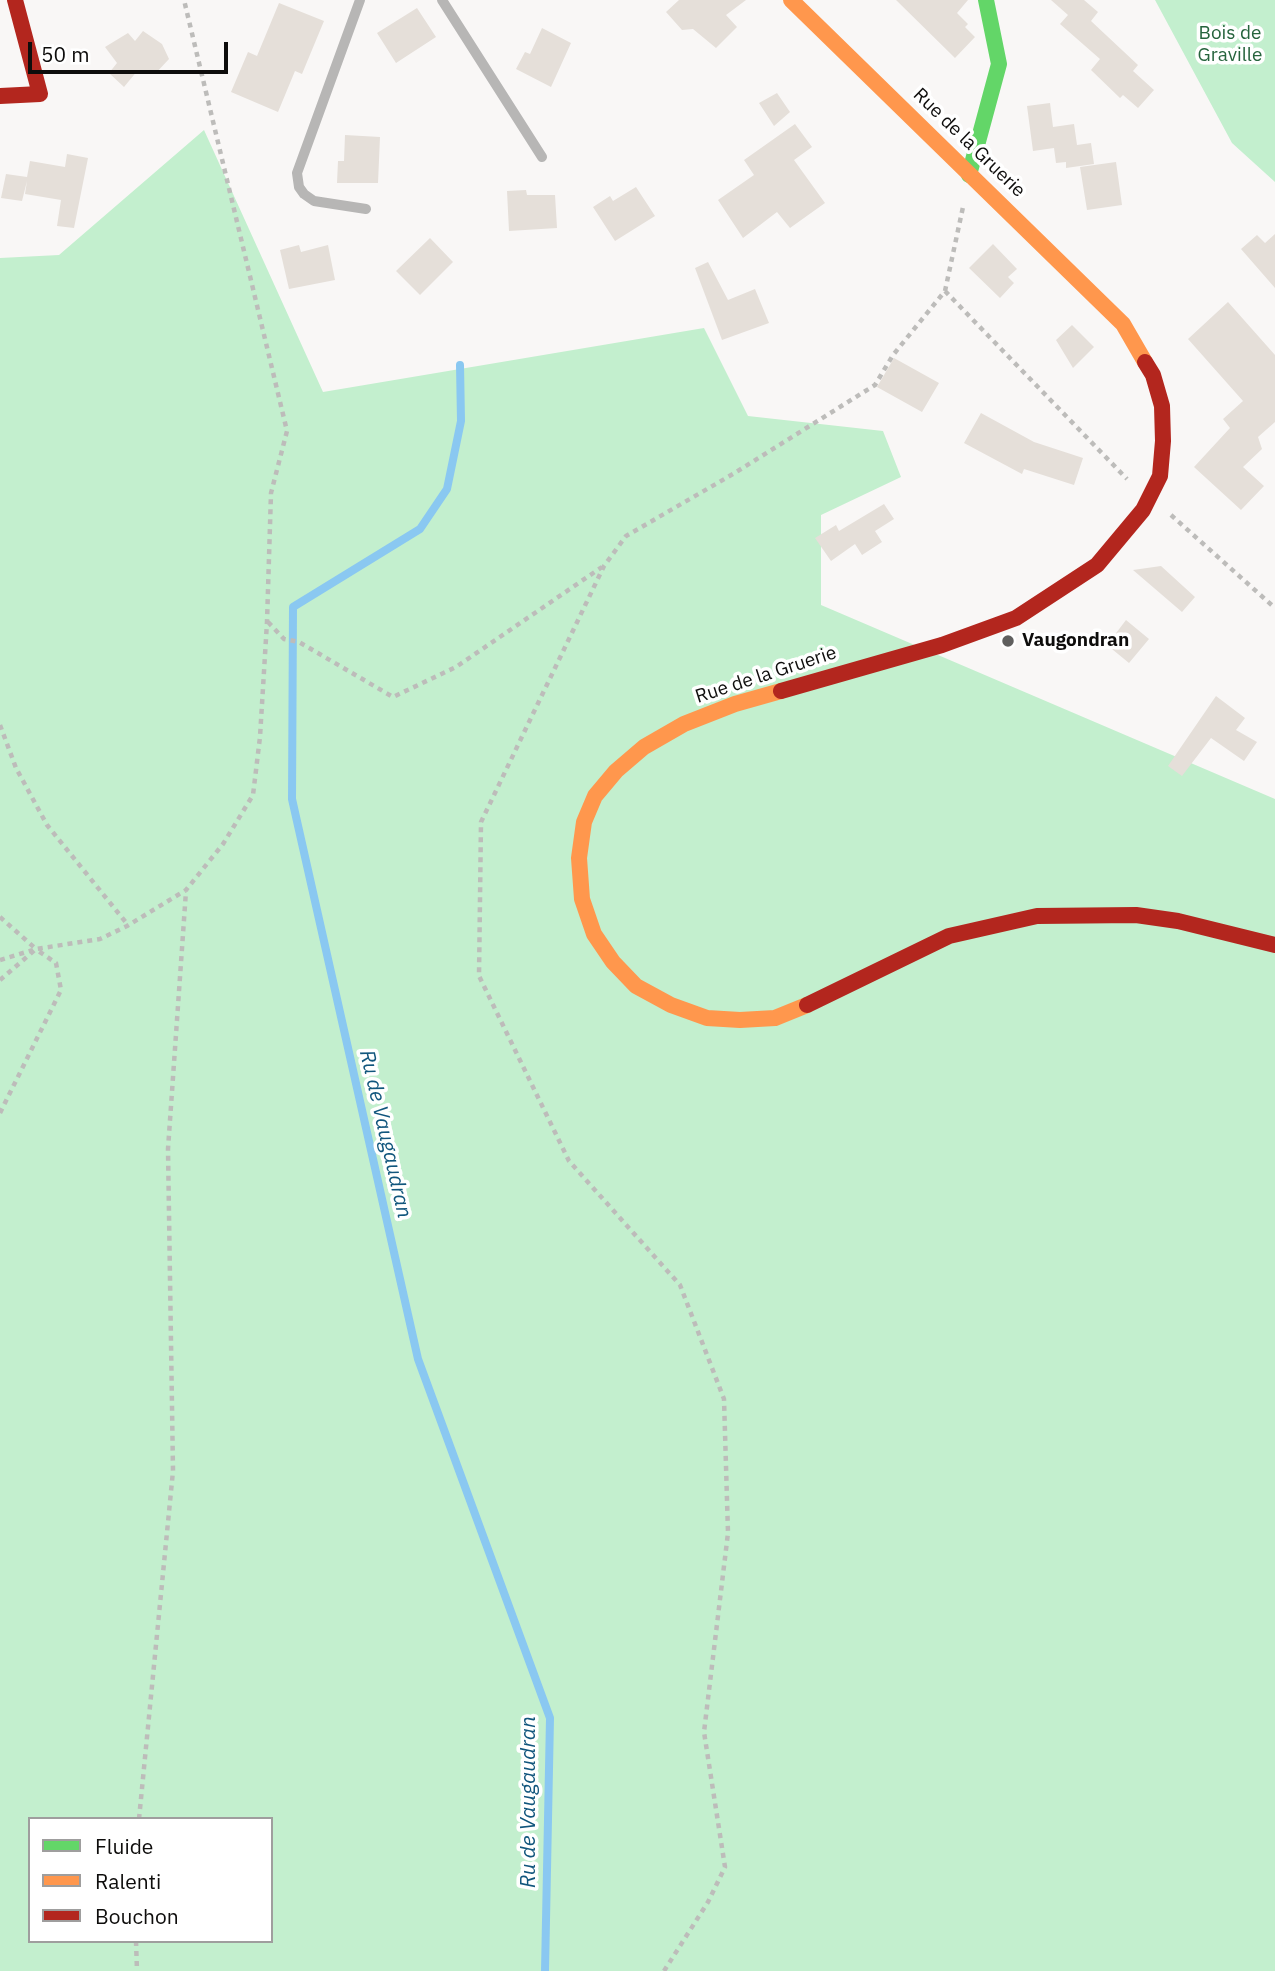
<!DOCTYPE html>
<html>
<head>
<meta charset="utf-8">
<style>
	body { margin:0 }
	#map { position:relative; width:1275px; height:1971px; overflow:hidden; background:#f9f7f6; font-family:"IBM Plex Sans",sans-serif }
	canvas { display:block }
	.legend { position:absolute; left:28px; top:1817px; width:245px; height:126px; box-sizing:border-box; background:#fff; border:2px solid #9f9e9e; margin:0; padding:9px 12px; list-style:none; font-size:21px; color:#0e0d0c }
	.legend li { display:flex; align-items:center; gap:14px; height:35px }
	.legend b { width:35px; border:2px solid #9f9e9e }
	.scale { position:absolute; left:28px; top:42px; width:200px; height:32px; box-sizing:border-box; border:4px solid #0e0d0c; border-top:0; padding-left:9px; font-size:21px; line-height:24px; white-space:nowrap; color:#0e0d0c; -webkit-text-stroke:5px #fff; paint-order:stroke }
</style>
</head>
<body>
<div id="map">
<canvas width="1275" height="1971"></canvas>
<ul class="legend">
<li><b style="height:9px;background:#63d668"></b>Fluide</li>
<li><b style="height:9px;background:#ff974d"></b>Ralenti</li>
<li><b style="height:9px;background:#b3261e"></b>Bouchon</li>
</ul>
<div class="scale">50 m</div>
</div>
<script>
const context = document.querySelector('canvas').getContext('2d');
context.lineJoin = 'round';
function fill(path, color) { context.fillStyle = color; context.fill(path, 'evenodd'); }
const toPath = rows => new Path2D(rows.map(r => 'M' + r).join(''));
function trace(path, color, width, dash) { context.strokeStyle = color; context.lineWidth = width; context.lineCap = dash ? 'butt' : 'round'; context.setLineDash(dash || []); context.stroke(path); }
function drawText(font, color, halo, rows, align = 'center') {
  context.font = font + ' "IBM Plex Sans",sans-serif'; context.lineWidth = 7; context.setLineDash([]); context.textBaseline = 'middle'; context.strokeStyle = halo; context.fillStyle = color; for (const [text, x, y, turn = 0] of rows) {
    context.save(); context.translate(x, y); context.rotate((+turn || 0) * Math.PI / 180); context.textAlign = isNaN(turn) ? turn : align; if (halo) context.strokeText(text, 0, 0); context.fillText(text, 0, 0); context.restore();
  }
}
fill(toPath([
	[1155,0,1275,0,1275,182,1232,143],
	[204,130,323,392,704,328,748,416,883,431,901,477,821,515,821,605,1275,799,1275,1971,0,1971,0,258,59,255],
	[30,1819,271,1819,271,1941,30,1941]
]), '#c3efce');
trace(toPath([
	[460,365,461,421,447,489,420,529,293,607,292,799,418,1359,550,1718,545,1971]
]), '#8ac8f1', 8);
fill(toPath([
	[679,0,746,0,726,15,737,27,716,48,693,29,682,30,666,12],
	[896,0,968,0,957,13,968,24,965,27,975,37,955,58],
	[1051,0,1084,0,1098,12,1091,21,1138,65,1133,71,1154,90,1138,108,1123,95,1120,98,1091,70,1100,59,1060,24,1068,15],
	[279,3,324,21,302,74,295,71,278,112,231,92,248,52,257,56],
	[417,8,436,37,396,63,377,33],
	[542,28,571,43,551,87,516,69,525,52,530,54],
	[143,31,162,44,169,59,155,74,138,70,124,87,109,73,117,63,105,47,128,33,135,41],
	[777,93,790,112,774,126,759,103],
	[1050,103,1053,127,1074,124,1077,145,1091,143,1094,164,1066,168,1066,162,1056,163,1054,148,1033,151,1027,106],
	[795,124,812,147,794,160,825,203,790,228,777,212,743,238,718,200,754,175,744,160],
	[345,135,380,137,378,183,337,183,338,161,344,161],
	[67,154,88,158,74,228,57,226,61,200,25,194,27,181,22,201,1,198,6,174,27,177,30,161,65,167],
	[1116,162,1122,205,1087,210,1080,167],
	[636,187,655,216,615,241,593,207,610,196,613,201],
	[526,190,527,195,555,195,557,228,509,231,507,191],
	[1275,234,1275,288,1241,249,1257,235,1265,243],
	[430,238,453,262,420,295,396,271],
	[993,244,1017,269,1008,277,1014,283,1000,298,969,268],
	[299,245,301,252,328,245,335,280,289,289,280,250],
	[708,262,728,300,755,289,769,323,722,340,695,268],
	[1228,302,1275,355,1275,422,1258,437,1262,449,1243,467,1264,486,1241,510,1194,467,1230,428,1223,419,1243,401,1188,339],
	[1072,325,1094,347,1073,368,1056,340],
	[894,358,939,383,922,412,877,387],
	[981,413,1034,442,1083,458,1074,485,1024,469,1022,474,964,443],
	[884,504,894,519,875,531,882,542,862,555,855,544,831,561,815,538,836,525,839,531],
	[1161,566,1195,597,1182,612,1133,570],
	[1126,620,1149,639,1129,663,1107,645],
	[1216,696,1245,718,1236,730,1257,742,1244,761,1211,738,1182,776,1168,766]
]), '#e5dfd9');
trace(toPath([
	[945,291,1127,479],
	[1171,515,1275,608],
	[268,622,284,639,299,642,393,697,456,667,602,567],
	[0,725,16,768,47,825,128,925],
	[0,917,36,949,100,939,127,926,186,890,223,844,253,795,260,737,267,622,271,493,287,431,184,0],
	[0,960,33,950],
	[0,980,36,949],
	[0,1113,61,990,56,963,37,950],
	[139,1819,173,1471,168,1149,186,891],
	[136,1941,137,1971],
	[664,1971,708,1902,725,1867,704,1732,728,1533,724,1399,680,1285,569,1161,479,976,481,822,604,566,626,536,733,474,875,385,893,355,945,291,963,207]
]), '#bdbcba', 4.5, [5, 5]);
trace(toPath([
	[360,0,297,173,299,187,304,194,314,201,366,209],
	[442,0,542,157]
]), '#b7b6b5', 10);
trace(toPath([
	[969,175,999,64,986,0]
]), '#63d668', 16);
trace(toPath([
	[791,0,1123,324,1145,362],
	[781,691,735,704,684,724,644,747,616,771,595,796,584,822,579,858,582,899,594,934,613,962,636,986,671,1005,707,1018,740,1020,775,1018,807,1005]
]), '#ff974d', 16);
trace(toPath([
	[0,96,40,94,15,0],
	[781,691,942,645,1016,618,1097,565,1143,510,1160,476,1163,441,1162,406,1153,375,1145,362],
	[807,1005,949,936,1037,916,1136,915,1178,921,1275,945]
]), '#b3261e', 16);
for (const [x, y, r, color] of [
	[1008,641,7,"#605f5e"]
]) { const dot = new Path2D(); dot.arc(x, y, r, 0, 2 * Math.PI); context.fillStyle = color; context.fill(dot); trace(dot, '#fff', 2.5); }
drawText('19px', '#26643d', '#fff', [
	["Bois de",1230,34],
	["Graville",1230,56]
]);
drawText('19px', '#0e0d0c', '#fff', [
	["Rue de la Gruerie",969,143,44],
	["Rue de la Gruerie",766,675,-18]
]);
drawText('bold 19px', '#0e0d0c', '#fff', [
	["Vaugondran",1022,641]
], 'left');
drawText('italic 21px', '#11567d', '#fff', [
	["Ru de Vaugaudran",385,1134,77],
	["Ru de Vaugaudran",529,1802,-90]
]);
</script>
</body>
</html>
